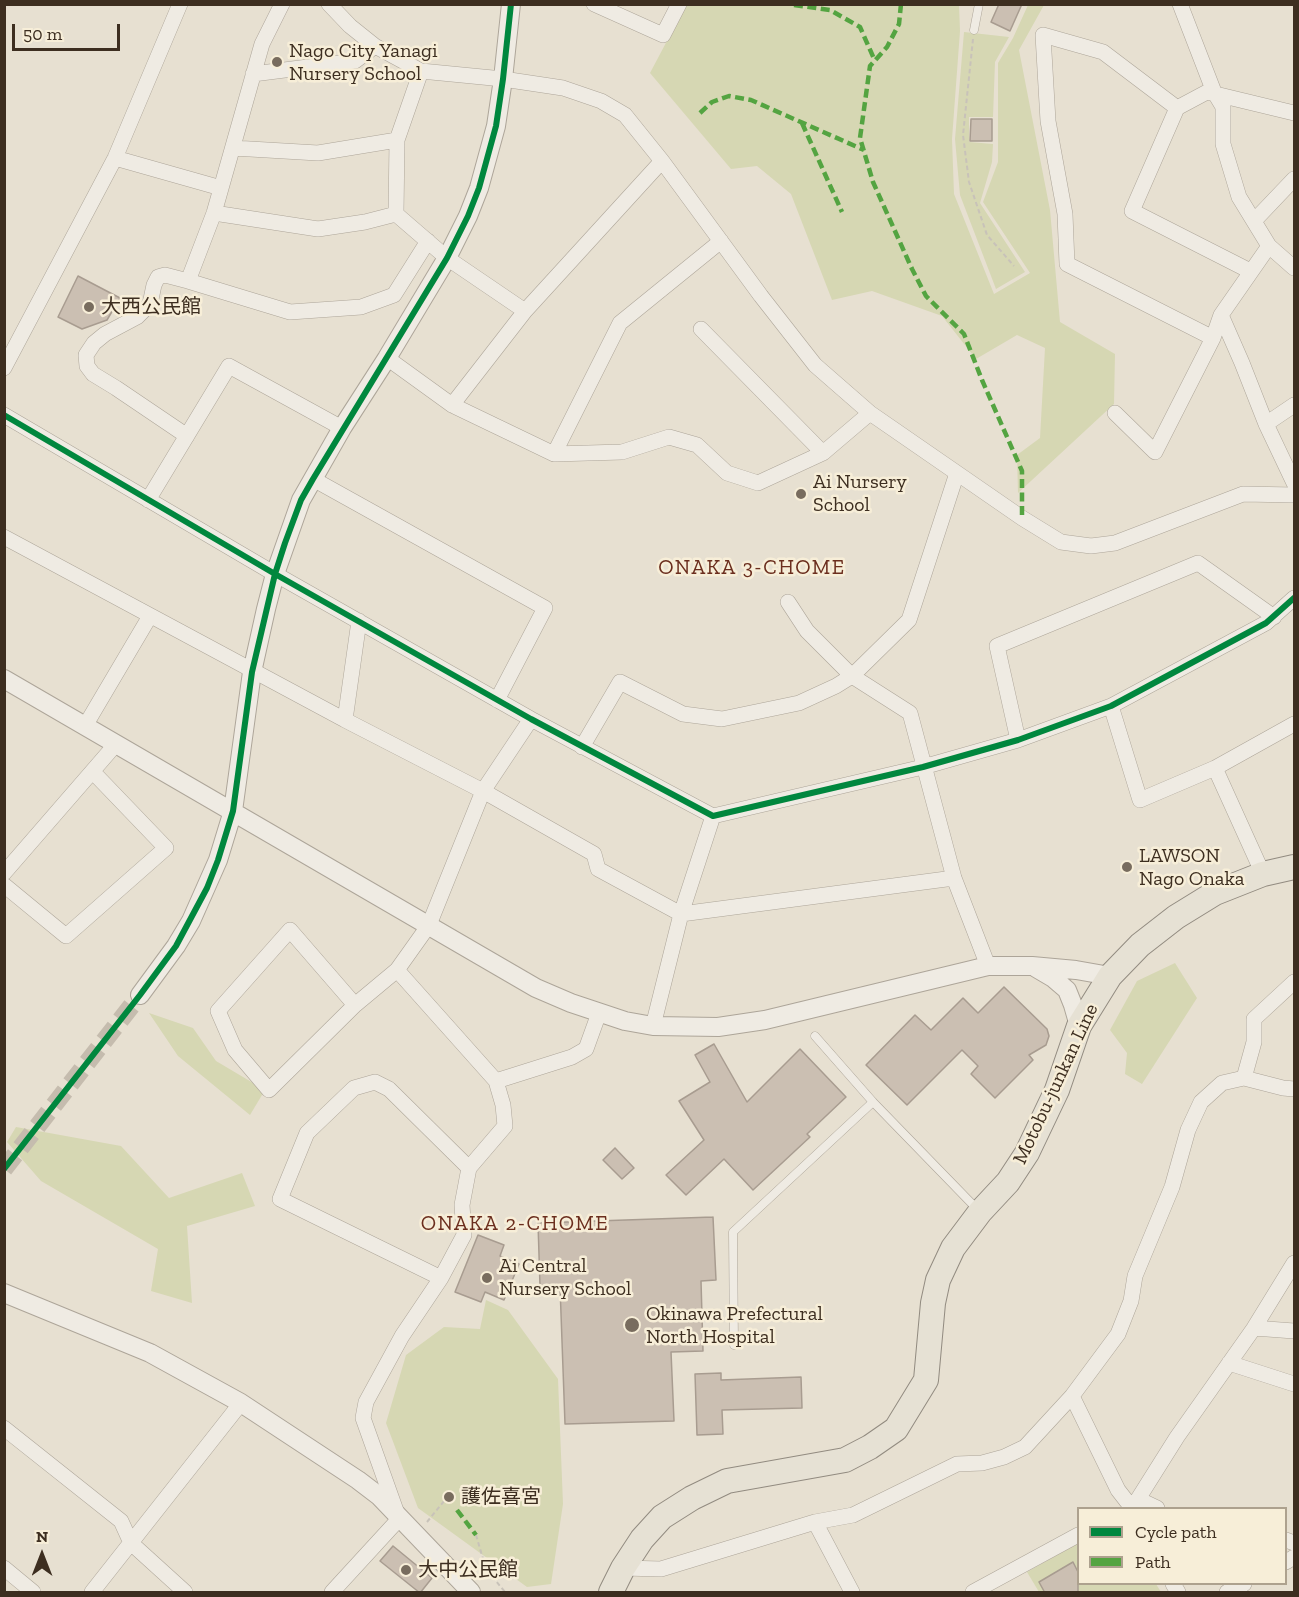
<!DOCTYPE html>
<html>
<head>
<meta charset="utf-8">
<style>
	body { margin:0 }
	#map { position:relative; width:1299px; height:1597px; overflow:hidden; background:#e7e0d1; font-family:"Zilla Slab",serif }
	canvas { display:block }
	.frame { position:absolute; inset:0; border:6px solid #3d2e20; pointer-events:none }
	.legend { position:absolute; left:1077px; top:1507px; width:210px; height:78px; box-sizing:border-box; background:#f7eed8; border:2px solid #ada18e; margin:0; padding:8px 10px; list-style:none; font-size:18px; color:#3d2e20 }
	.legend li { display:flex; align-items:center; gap:12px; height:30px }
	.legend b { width:30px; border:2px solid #ada18e }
	.north { position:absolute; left:12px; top:1525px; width:60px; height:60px; -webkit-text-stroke:4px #f7eed8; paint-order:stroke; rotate:0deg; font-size:16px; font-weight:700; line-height:24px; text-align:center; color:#3d2e20 }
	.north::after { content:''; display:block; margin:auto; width:21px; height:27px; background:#3d2e20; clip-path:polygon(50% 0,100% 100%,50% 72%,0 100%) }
	.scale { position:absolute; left:12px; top:24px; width:108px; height:27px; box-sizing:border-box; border:3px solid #3d2e20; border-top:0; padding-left:8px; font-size:18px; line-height:21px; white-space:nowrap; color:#3d2e20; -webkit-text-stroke:4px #f7eed8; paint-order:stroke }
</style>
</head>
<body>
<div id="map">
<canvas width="1299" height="1597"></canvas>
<div class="frame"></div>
<ul class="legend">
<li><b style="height:8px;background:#00873e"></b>Cycle path</li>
<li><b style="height:8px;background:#54a441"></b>Path</li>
</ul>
<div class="north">N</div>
<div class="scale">50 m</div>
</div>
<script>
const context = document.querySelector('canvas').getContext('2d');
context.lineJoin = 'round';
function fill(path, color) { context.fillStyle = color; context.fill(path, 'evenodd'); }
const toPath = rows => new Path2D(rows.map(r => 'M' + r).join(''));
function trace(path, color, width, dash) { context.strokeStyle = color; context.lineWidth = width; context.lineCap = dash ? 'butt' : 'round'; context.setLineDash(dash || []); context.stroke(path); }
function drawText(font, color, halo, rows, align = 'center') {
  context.font = font + ' "Zilla Slab","Noto Sans JP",serif'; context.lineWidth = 5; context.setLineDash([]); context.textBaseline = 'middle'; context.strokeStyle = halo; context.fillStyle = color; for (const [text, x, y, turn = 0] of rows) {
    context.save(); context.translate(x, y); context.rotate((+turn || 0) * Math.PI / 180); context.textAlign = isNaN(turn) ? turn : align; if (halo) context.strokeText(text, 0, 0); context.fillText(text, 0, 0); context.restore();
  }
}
fill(toPath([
	[686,5,959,5,960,31,952,139,954,194,994,294,1030,273,983,202,998,162,998,63,1013,38,1028,5,1044,5,1019,50,1050,210,1060,322,1115,354,1114,404,1018,493,1017,455,1040,438,1045,348,1017,335,976,359,942,316,872,291,832,300,791,194,757,166,731,169,650,73],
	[964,32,1009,37,995,62,993,117,969,117,969,142,993,144,992,162,980,203,1025,272,996,289,960,195,955,139],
	[1175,963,1197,998,1142,1084,1125,1074,1127,1053,1110,1030,1137,981],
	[149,1013,193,1028,216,1061,265,1090,250,1115,178,1056],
	[16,1127,121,1146,169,1198,242,1173,255,1206,187,1226,192,1303,151,1291,158,1249,41,1181,7,1142],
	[486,1300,508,1310,558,1379,563,1504,551,1584,527,1587,418,1508,386,1423,406,1355,444,1327,480,1329],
	[1078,1543,1078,1584,1156,1584,1161,1592,1039,1592,1027,1572]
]), '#d6d7b3');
const building = toPath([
	[999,4,1022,4,1010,31,991,22,999,4],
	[971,119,992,119,992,141,970,141,971,119],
	[78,276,120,298,107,320,82,329,58,317,78,276],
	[1004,987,1047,1029,1049,1036,1046,1045,1029,1055,1033,1060,995,1098,971,1074,978,1066,962,1050,907,1105,866,1065,915,1015,931,1030,963,998,978,1013,1004,987],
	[714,1044,747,1102,800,1049,846,1097,807,1134,810,1137,753,1190,724,1159,686,1195,666,1175,704,1140,679,1101,710,1082,695,1055,714,1044],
	[615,1148,634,1168,622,1179,603,1160,615,1148],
	[713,1217,716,1280,701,1281,703,1351,671,1352,674,1421,565,1424,560,1286,540,1286,538,1223,713,1217],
	[478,1235,504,1245,500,1256,519,1264,504,1300,485,1292,481,1302,455,1292,478,1235],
	[721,1373,721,1380,801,1377,802,1408,722,1410,723,1434,697,1435,695,1374,721,1373],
	[393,1546,432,1578,420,1593,380,1561,393,1546],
	[1073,1562,1078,1572,1078,1593,1045,1593,1039,1582,1073,1562]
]);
fill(building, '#cbbfb2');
trace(building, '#a89c90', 1.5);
trace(toPath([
	[4,1169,140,995]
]), '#c5bcae', 18, [18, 9]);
const service = toPath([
	[974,30,979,4],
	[815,1036,873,1102,977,1209],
	[734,1345,733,1232,873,1102]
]);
const minor = toPath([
	[329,4,350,26,375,46,421,71,503,79,563,88,601,101,625,115,662,161,761,296,815,365,870,413,1022,518,1061,542,1091,546,1115,543,1243,494,1294,495],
	[594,4,663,35,679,4],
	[1180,4,1214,92,1223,107,1223,144,1239,197,1269,246,1294,268],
	[253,74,355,61,375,46],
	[1177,108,1132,211,1250,271],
	[233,148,318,153,397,140],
	[115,158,221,188],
	[214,213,318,229,365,222,396,214],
	[396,214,447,258,525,311],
	[396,214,397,140,421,71],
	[1254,221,1294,179],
	[188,281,214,213,262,44,282,4],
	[1221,315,1242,363,1266,424,1294,405],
	[701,329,823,453],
	[1213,338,1067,264,1065,214,1048,121,1043,35,1103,52,1177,108,1207,92,1294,113],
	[387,358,452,405,554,454,622,452,669,437,697,445,727,473,758,483,823,453,870,413],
	[4,368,115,158,180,4],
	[452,405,525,311,662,161],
	[1115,413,1155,452,1213,338,1221,315,1269,246],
	[4,415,275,574,531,719,713,816,923,767,1018,740,1111,706,1266,623,1294,598],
	[1266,424,1294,483],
	[187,436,116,388,93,374,87,366,86,355,94,343,105,334,137,317,150,304,154,285,158,277,165,275,188,281,290,312,361,307,394,295,428,241],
	[554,454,620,323,721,241],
	[313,479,545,608,497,700],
	[148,500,229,366,342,428],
	[4,537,345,720],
	[788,602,807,631,852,676,910,713,954,878,988,966],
	[359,621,345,720,483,791,594,854,598,869,681,914,954,878],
	[1111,706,1140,800,1215,768,1294,724],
	[85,726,150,616],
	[1018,740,997,646,1198,563,1274,617],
	[582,747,620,682,683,714,722,719,799,703,836,686,852,676,909,620,957,473],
	[1215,768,1263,874],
	[4,873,116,744],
	[4,885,66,936,166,848,93,772],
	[290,930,355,1005,269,1090,235,1050,218,1011,290,930],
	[355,1005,397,970,429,925,483,791,531,719],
	[653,1026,681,914,713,816],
	[1244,1078,1254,1042,1254,1019,1294,982],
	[496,1081,572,1057,586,1049,599,1013],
	[441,1278,280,1199,307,1133,354,1088,375,1082,389,1089,469,1168],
	[1254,1328,1294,1331],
	[1229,1363,1294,1384],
	[1072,1396,1118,1490,1132,1508],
	[4,1428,121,1521,131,1543,185,1592],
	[1138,1499,1177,1437,1254,1328,1294,1263],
	[1132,1505,1138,1499,1157,1508],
	[815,1522,852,1592],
	[1286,1540,1294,1543],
	[1286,1562,1294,1557],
	[4,1568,33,1592],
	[623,1568,661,1569,815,1522,853,1515,957,1464,982,1463,1004,1457,1025,1447,1072,1396,1118,1334,1131,1301,1135,1276,1172,1187,1188,1130,1201,1102,1222,1083,1244,1078,1283,1088,1294,1089],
	[1173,1584,1178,1592],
	[92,1592,241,1403],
	[332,1592,399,1519,363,1418,366,1402,402,1336,441,1278,464,1235,462,1205,469,1168,505,1126,503,1105,496,1081,397,970],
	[973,1592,1078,1535],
	[1227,1592,1244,1584]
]);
const tertiary = toPath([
	[4,679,536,988,571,1003,625,1021,653,1026,718,1027,765,1020,988,966,1032,966,1076,970,1110,976],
	[1036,968,1053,978,1067,990,1073,1005,1079,1026],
	[140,995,176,946,191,921,218,860,233,811,252,672,266,609,275,574,301,500,342,428,387,358,447,258,468,216,479,188,496,126,503,79,511,4],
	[4,1293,150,1353,241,1403,358,1480,379,1496,471,1592]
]);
const primary = toPath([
	[611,1592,623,1568,642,1539,662,1517,692,1498,727,1481,845,1460,870,1447,896,1429,926,1380,933,1303,938,1280,953,1248,980,1212,1008,1182,1027,1153,1057,1090,1079,1026,1110,976,1140,945,1176,917,1215,893,1263,874,1294,867]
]);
trace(service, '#ada599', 9);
trace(minor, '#ada599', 16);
trace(tertiary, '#ada599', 20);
trace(primary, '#928b80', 26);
trace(toPath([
	[973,39,963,135,969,182,987,235,1014,266],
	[427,1522,444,1501],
	[476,1535,486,1569,505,1592]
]), '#c8c2b9', 2, [4.5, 3]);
trace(service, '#efebe3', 8);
trace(minor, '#efebe3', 15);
trace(tertiary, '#efebe3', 18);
trace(primary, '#e6e1d4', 24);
trace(toPath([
	[901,4,899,24,887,47,870,66,860,138,873,182,912,269,926,296,964,334,982,380,1022,471,1022,518],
	[794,5,830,10,860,27,875,61],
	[700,113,712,102,729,96,751,100,864,150],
	[802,123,842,212],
	[457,1510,476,1535]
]), '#54a441', 4.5, [9, 4.5]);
trace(toPath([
	[4,415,275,574,531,719,713,816,923,767,1018,740,1111,706,1266,623,1294,598],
	[4,1169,140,995,176,946,207,888,218,860,233,811,252,672,275,574,285,543,301,500,313,479,447,258,468,216,479,188,496,126,503,79,511,4]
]), '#00873e', 6);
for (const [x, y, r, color] of [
	[277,62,6,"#786c5e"],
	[89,307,6,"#786c5e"],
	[801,494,6,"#786c5e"],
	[1127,867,6,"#786c5e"],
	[487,1278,6,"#786c5e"],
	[632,1325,8,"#786c5e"],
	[449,1497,6,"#786c5e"],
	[406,1570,6,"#786c5e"]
]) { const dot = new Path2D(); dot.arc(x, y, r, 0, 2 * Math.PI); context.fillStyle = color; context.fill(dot); trace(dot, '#f7eed8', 2); }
drawText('20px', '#3d2e20', '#f7eed8', [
	["Nago City Yanagi",289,51],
	["Nursery School",289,74],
	["大西公民館",101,307],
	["Ai Nursery",813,482],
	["School",813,505],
	["LAWSON",1139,856],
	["Nago Onaka",1139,879],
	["Ai Central",499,1266],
	["Nursery School",499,1289],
	["Okinawa Prefectural",646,1314],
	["North Hospital",646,1337],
	["護佐喜宮",461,1497],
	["大中公民館",418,1570]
], 'left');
drawText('20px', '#3d2e20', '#f7eed8', [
	["Motobu-junkan Line",1056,1084,-65]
]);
context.letterSpacing = '1.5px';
drawText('21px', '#6b2e1e', '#f7eed8', [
	["ONAKA 3-CHOME",752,568],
	["ONAKA 2-CHOME",515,1224]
]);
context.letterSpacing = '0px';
</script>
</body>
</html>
